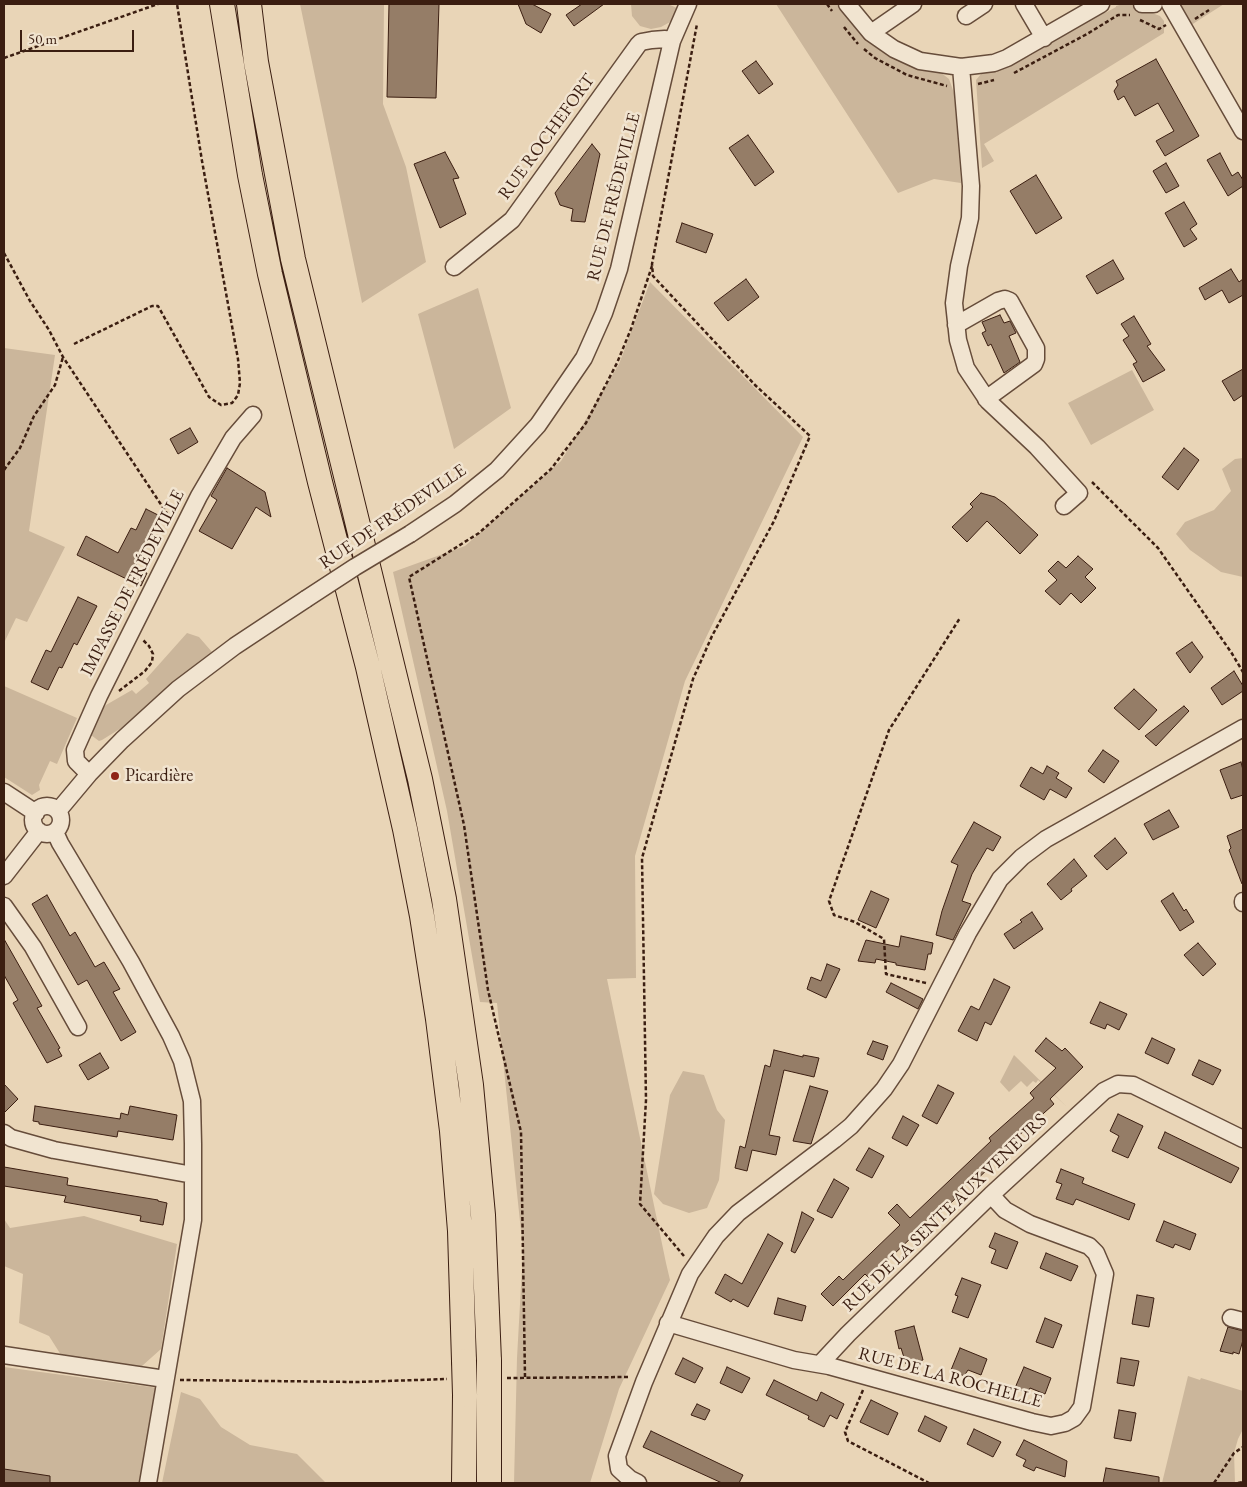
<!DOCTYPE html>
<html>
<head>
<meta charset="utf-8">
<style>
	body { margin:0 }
	#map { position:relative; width:1247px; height:1487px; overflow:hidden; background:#e9d5b7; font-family:"EB Garamond",serif }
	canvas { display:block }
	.frame { position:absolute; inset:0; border:5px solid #3b1e11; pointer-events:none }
	.scale { position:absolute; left:20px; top:30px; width:114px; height:22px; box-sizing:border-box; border:2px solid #3b1e11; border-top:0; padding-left:6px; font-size:15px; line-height:18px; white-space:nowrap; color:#3b1e11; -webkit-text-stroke:4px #f1e4d0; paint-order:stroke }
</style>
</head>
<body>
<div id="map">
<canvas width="1247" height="1487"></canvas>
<div class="frame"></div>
<div class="scale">50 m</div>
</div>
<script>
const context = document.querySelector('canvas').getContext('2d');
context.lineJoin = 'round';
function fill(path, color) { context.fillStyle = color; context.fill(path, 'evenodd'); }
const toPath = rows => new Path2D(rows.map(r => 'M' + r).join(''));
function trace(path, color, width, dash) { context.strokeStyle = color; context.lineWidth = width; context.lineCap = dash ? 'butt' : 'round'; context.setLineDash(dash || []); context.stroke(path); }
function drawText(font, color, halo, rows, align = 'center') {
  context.font = font + ' "EB Garamond",serif'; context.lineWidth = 5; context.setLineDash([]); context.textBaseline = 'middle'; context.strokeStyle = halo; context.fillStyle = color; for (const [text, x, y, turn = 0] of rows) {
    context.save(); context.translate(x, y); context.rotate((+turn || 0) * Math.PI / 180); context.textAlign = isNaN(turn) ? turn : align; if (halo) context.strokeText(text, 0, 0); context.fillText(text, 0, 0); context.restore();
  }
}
fill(toPath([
	[300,4,384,4,383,104,406,167,426,262,362,303],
	[631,4,670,4,670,5,677,8,670,22,661,27,651,29,640,26,632,16],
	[776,4,836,4,882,50,914,66,940,72,949,79,954,93,961,183,934,179,898,193],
	[1123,4,1129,4,1160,16,1164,21,1164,33,984,144,994,161,982,168,976,80,981,74,1030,56,1103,11,1105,13,1116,7,1116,6],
	[1177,4,1224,4,1188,27],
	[650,282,803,437,685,681,635,856,636,978,607,979,666,1263,670,1280,619,1389,590,1483,514,1483,517,1358,523,1250,497,1003,480,1002,447,811,393,572,465,546,561,461,619,364],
	[478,288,511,408,454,449,418,314],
	[4,348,55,355,29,531,65,547,27,622,16,618,4,643],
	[1132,370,1154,410,1091,445,1068,403],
	[1243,458,1243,577,1221,572,1190,550,1176,534,1185,522,1214,510,1231,491,1222,469,1235,459],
	[187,633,199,637,212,652,134,720,102,740,99,741,91,735,91,726,97,715,106,705,132,690,136,694,149,683,146,679],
	[4,686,77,718,57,764,50,761,39,785,40,790,32,795,4,777],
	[1014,1055,1067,1107,1038,1080,1036,1083,1033,1081,1027,1087,1021,1081,1009,1092,1000,1082],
	[683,1071,704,1075,717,1110,725,1120,719,1180,707,1208,689,1213,663,1204,654,1194,670,1095],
	[84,1216,177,1244,161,1349,142,1366,68,1366,49,1336,19,1323,23,1274,4,1266,4,1219,10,1228],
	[4,1367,158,1388,141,1483,4,1483],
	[1188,1376,1200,1380,1201,1378,1243,1391,1243,1429,1238,1439,1234,1453,1235,1483,1162,1483],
	[181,1392,200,1399,221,1427,250,1445,297,1454,326,1483,162,1483]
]), '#cbb69b');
const building = toPath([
	[389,4,439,4,436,98,387,97,389,4],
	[518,4,532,4,551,14,541,33,526,24,518,4],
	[582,4,604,4,574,26,566,15,582,4],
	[1156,59,1199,136,1165,156,1156,141,1174,131,1158,103,1135,116,1124,96,1118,100,1114,91,1118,85,1116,81,1156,59],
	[756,61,773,84,759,94,742,71,756,61],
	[748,135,774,172,755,186,729,148,748,135],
	[592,144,600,154,585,222,571,221,573,209,560,205,555,193,592,144],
	[445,152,459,178,453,179,466,214,440,228,414,164,445,152],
	[1220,153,1232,176,1238,172,1243,180,1243,186,1228,196,1207,160,1220,153],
	[1166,163,1179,186,1166,193,1153,171,1166,163],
	[1036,175,1062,218,1036,234,1010,191,1036,175],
	[1184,202,1197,224,1190,229,1197,239,1184,247,1165,213,1184,202],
	[682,223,713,234,706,253,676,242,682,223],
	[1113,260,1124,279,1097,294,1086,276,1113,260],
	[1231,269,1239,282,1243,279,1243,295,1229,303,1222,290,1205,300,1199,288,1231,269],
	[746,279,759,297,728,321,714,303,746,279],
	[1000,315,1004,323,1010,321,1016,333,1009,336,1020,362,1004,373,991,344,988,346,982,333,986,331,982,322,1000,315],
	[1134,316,1151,344,1147,346,1165,370,1143,382,1133,364,1137,362,1123,340,1129,336,1121,324,1134,316],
	[1243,369,1243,395,1234,401,1222,381,1243,369],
	[190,428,198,442,178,454,170,439,190,428],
	[1184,448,1199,460,1178,490,1162,477,1184,448],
	[227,468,265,492,271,517,256,507,232,549,199,531,217,500,211,496,227,468],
	[981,493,995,497,1005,504,1038,535,1020,554,987,521,967,542,952,527,973,507,970,504,981,493],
	[146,509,160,516,135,567,147,573,141,586,77,555,86,536,118,553,131,528,136,530,146,509],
	[1078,556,1093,569,1085,577,1096,588,1081,603,1071,593,1060,605,1045,591,1057,580,1048,571,1058,561,1066,568,1078,556],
	[78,597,97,606,77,645,74,643,62,668,59,667,48,690,31,682,46,650,51,652,78,597],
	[1192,642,1203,657,1190,673,1176,653,1192,642],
	[1234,671,1243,686,1243,691,1222,705,1211,688,1234,671],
	[1134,689,1157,710,1139,730,1114,708,1134,689],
	[1184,706,1189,711,1156,746,1145,736,1184,706],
	[1103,750,1119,761,1104,783,1088,771,1103,750],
	[1241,762,1243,770,1243,795,1231,799,1220,770,1241,762],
	[1047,766,1059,773,1056,778,1072,788,1066,798,1050,789,1044,800,1020,786,1031,767,1043,774,1047,766],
	[1169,810,1179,827,1153,840,1144,824,1169,810],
	[974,822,1001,837,993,851,987,848,972,874,962,901,971,904,953,940,936,935,942,911,958,865,951,862,974,822],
	[1243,829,1243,884,1242,884,1229,850,1231,848,1227,836,1243,829],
	[1115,838,1127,853,1107,870,1094,856,1115,838],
	[1074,859,1087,876,1071,889,1072,891,1061,900,1047,884,1074,859],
	[871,891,889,899,876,928,858,920,871,891],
	[1173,893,1184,911,1186,909,1194,922,1180,931,1161,901,1173,893],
	[47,895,70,936,75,932,95,967,104,962,120,989,113,992,136,1032,121,1041,87,980,78,985,32,904,47,895],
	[1032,912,1043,929,1014,949,1004,934,1022,922,1020,920,1032,912],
	[901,936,933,943,931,954,928,954,925,970,896,965,896,963,876,959,875,963,858,961,866,940,899,947,901,936],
	[4,939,42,1006,37,1008,60,1048,58,1049,62,1056,47,1063,13,1003,18,1000,4,975,4,939],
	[1198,943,1216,964,1203,976,1184,955,1198,943],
	[827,964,840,969,826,998,807,989,811,977,821,981,827,964],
	[994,979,1010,987,991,1025,985,1022,977,1041,958,1031,971,1006,979,1010,994,979],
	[891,983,923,999,918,1009,886,992,891,983],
	[1100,1002,1127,1014,1119,1030,1107,1024,1105,1029,1090,1023,1100,1002],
	[1046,1038,1062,1051,1065,1048,1083,1067,1050,1099,1054,1104,987,1164,990,1167,972,1184,970,1181,953,1196,955,1199,937,1216,935,1215,869,1278,865,1274,833,1306,821,1294,839,1276,843,1280,900,1225,888,1213,897,1204,910,1218,991,1141,989,1138,1034,1098,1030,1093,1056,1068,1035,1051,1046,1038],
	[1152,1038,1175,1049,1168,1064,1145,1053,1152,1038],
	[873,1041,888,1046,883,1060,867,1054,873,1041],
	[774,1050,803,1057,803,1055,819,1058,814,1077,784,1070,769,1135,780,1137,776,1155,752,1150,747,1171,735,1168,740,1146,745,1148,765,1065,770,1067,774,1050],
	[100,1053,109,1068,88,1080,79,1065,100,1053],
	[1199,1060,1221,1070,1213,1085,1192,1075,1199,1060],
	[4,1084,18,1099,4,1113,4,1084],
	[938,1085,954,1093,937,1124,922,1116,938,1085],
	[810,1086,828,1091,811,1144,793,1141,810,1086],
	[35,1106,120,1119,121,1113,128,1115,130,1106,177,1115,173,1140,118,1131,117,1137,39,1124,39,1122,33,1121,35,1106],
	[1118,1114,1143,1126,1128,1158,1112,1151,1119,1136,1110,1131,1118,1114],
	[903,1116,919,1125,907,1146,892,1138,903,1116],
	[1165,1132,1239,1168,1231,1183,1158,1148,1165,1132],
	[869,1148,884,1156,872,1178,856,1170,869,1148],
	[4,1167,68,1178,67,1185,158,1200,158,1201,167,1203,163,1225,140,1221,141,1216,64,1202,66,1196,4,1186,4,1167],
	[1061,1169,1084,1178,1082,1183,1135,1204,1129,1220,1076,1199,1073,1205,1056,1199,1062,1184,1056,1182,1061,1169],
	[834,1179,849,1188,832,1218,817,1211,834,1179],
	[802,1212,814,1219,795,1253,791,1251,802,1212],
	[1164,1221,1196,1234,1190,1250,1175,1244,1173,1248,1156,1241,1164,1221],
	[995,1233,1018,1242,1007,1269,991,1263,996,1250,989,1247,995,1233],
	[768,1234,783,1243,748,1307,733,1299,731,1302,715,1293,725,1274,742,1284,768,1234],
	[1046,1253,1078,1266,1071,1281,1040,1268,1046,1253],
	[962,1278,981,1285,968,1318,952,1312,958,1296,955,1295,962,1278],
	[1137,1295,1154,1298,1149,1327,1132,1324,1137,1295],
	[778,1298,806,1306,802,1321,774,1314,778,1298],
	[1045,1318,1062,1325,1053,1348,1036,1342,1045,1318],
	[914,1326,923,1360,906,1364,901,1348,899,1349,895,1331,914,1326],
	[1228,1327,1243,1331,1243,1340,1239,1354,1233,1352,1233,1354,1220,1351,1228,1327],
	[960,1348,987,1359,981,1375,968,1370,964,1376,951,1370,960,1348],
	[683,1358,703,1368,695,1383,675,1374,683,1358],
	[1121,1358,1139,1361,1134,1386,1117,1383,1121,1358],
	[727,1367,750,1378,742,1393,720,1383,727,1367],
	[1024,1367,1051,1378,1045,1394,1030,1388,1027,1393,1015,1388,1024,1367],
	[774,1380,817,1401,821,1392,844,1404,837,1419,830,1415,824,1427,808,1419,809,1416,766,1395,774,1380],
	[871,1400,898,1413,888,1435,860,1422,871,1400],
	[697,1404,710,1410,705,1420,691,1415,697,1404],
	[1119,1410,1136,1413,1131,1441,1114,1438,1119,1410],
	[925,1416,947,1427,940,1442,918,1431,925,1416],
	[974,1429,1001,1442,993,1457,967,1444,974,1429],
	[651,1431,743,1475,739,1483,722,1483,643,1447,651,1431],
	[1024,1440,1067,1461,1065,1477,1036,1467,1034,1471,1023,1466,1026,1460,1016,1455,1024,1440],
	[1106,1468,1159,1477,1159,1483,1103,1483,1106,1468],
	[4,1469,50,1476,50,1483,4,1483,4,1469]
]);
fill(building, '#957d67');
trace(building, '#3b1e11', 1);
const minor = toPath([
	[847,4,871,33,894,49,920,61,961,67,994,63,1007,58,1101,4],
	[1024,4,1044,38],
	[1142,4,1154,4],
	[1170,4,1243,131],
	[966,16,984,4],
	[871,33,913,4],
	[961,67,971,186,970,218,959,266,954,303,958,340,966,368,988,401,1037,447,1079,493,1064,506],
	[454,267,512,220,638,45,641,42,652,40,665,39,672,41],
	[956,325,998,301,1005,299,1010,301,1036,348,1036,359,1034,364,986,399],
	[410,534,455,504,497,470,538,425,584,358,604,313,619,269,672,41,688,4],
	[89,774,76,761,75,750,99,696,199,496,233,438,253,415],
	[4,792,36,813],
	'33 820a14 14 0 1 1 28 0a14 14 0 1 1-28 0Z',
	[58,811,89,774,122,740,178,689,235,646,306,599],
	[55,832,60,843,131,962,171,1036,182,1061,192,1101,193,1144,193,1220,148,1483],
	[4,876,39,831],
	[1243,901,1243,903],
	[4,906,33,947,78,1027],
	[4,1133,11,1138,54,1150,193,1175],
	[1231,1318,1243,1321],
	[668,1323,794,1360,829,1366,1032,1422,1051,1426,1065,1423,1074,1418,1082,1407,1105,1274,1096,1253,1089,1246,1030,1224,1005,1210,991,1195],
	[4,1355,165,1379],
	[820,1364,848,1334,991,1195,1104,1091,1118,1084,1133,1085,1243,1139],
	[638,1483,630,1479,619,1469,617,1456,644,1382,690,1274,716,1236,738,1213,834,1140,851,1126,884,1089,901,1064,968,933,1000,879,1022,857,1046,839,1243,728]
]);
const highway = toPath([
	[222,4,250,175,270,274,320,482,368,667,405,829,422,916,438,1019,452,1131,460,1231,464,1361],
	[249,4,256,62,293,259,420,779,444,899,471,1085,483,1215,489,1361],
	[464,1483,465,1395],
	[489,1483,489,1394]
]);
trace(minor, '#664c3a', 19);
trace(highway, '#3b1e11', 26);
trace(toPath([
	[827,4,832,11],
	[1195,19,1209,10],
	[1140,20,1159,29,1166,25],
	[844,27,858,44],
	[864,49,875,58,907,75,947,86],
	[4,58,158,4],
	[1014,73,1087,34,1118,15,1130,15],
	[978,84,994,80],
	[4,253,30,301,49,330,63,357,170,518],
	[74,344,152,306,158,306,209,397,221,405,232,403,238,395,240,383,238,359,202,161,177,4],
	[4,470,20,448,34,416,55,385,63,357],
	[1092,482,1158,548,1231,652,1243,672],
	[119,691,145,671,152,662,153,654,149,646,143,640],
	[926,983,886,974,884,939,855,922,834,915,829,901,889,730,960,618],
	[684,1256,640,1204,646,1100,642,858,693,679,712,636,774,521,810,436,755,385,653,276,652,264,697,24],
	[525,1377,521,1132,488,990,464,825,409,577,479,533,551,469,586,423,617,363,631,329,652,266],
	[507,1378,629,1377],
	[180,1380,357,1382,447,1379],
	[863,1390,845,1432,848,1441,929,1483],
	[1214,1483,1234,1453,1243,1447],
	[1238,1483,1243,1482]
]), '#3b1e11', 2.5, [4, 2.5]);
trace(minor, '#f1e4d0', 16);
trace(highway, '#e9d5b7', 24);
const minorBridge = toPath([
	[306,599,355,567,410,534]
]);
const highwayBridge = toPath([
	[464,1361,465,1395],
	[489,1361,489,1394]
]);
trace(minorBridge, '#664c3a', 19, []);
trace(highwayBridge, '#3b1e11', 26, []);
trace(minorBridge, '#f1e4d0', 16);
trace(highwayBridge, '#e9d5b7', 24);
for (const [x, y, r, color] of [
	[115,776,5,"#8f2418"]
]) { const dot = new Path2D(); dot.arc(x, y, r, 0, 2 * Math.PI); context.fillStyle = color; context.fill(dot); trace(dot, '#f1e4d0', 2); }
drawText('18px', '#3b1e11', '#f1e4d0', [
	["RUE ROCHEFORT",547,137,-54],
	["RUE DE FRÉDEVILLE",614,197,-76],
	["RUE DE FRÉDEVILLE",393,517,-34],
	["IMPASSE DE FRÉDEVILLE",133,583,-63],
	["RUE DE LA SENTE AUX VENEURS",945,1213,-44],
	["RUE DE LA ROCHELLE",950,1378,15]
]);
drawText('18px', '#3b1e11', '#f1e4d0', [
	["Picardière",125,776]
], 'left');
</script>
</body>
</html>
